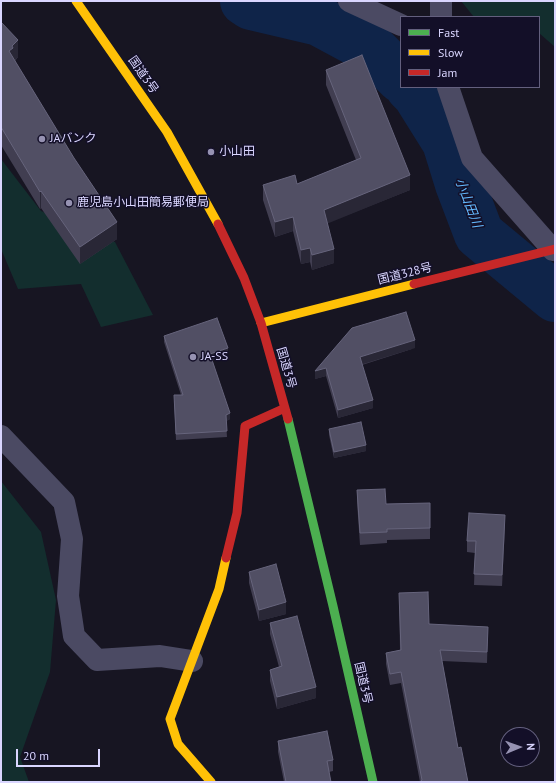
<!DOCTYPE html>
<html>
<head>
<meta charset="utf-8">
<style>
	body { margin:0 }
	#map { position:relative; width:556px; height:783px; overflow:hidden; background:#171522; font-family:"PT Sans",sans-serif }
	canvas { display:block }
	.frame { position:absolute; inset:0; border:2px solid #dad6ff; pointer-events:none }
	.legend { position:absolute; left:400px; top:16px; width:140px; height:72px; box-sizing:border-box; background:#130f28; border:1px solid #635f7e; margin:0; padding:5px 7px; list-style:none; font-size:12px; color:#dad6ff }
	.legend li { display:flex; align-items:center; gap:8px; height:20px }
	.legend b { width:20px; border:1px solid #635f7e }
	.north { position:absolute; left:500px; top:727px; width:40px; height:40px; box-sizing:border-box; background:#130f28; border:1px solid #635f7e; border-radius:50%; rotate:88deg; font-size:11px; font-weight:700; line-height:16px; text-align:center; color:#dad6ff }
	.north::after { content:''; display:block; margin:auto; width:14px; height:18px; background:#9692b2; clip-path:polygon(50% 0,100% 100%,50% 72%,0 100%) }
	.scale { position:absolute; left:16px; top:749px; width:84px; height:18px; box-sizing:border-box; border:2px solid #dad6ff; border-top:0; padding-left:5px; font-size:12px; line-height:14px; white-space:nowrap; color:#dad6ff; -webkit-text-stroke:3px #130f28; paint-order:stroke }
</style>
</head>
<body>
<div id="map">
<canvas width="556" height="783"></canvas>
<div class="frame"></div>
<ul class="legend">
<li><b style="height:5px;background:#4caf50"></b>Fast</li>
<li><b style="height:5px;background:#ffc107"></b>Slow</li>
<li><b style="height:5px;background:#c62828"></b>Jam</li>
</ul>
<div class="north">N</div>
<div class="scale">20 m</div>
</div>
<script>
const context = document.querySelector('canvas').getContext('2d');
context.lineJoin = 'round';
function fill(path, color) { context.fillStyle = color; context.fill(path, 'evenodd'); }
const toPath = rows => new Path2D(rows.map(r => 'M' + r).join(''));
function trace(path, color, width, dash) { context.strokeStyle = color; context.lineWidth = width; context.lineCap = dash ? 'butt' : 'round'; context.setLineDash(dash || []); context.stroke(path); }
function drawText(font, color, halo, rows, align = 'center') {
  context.font = font + ' "PT Sans","Noto Sans JP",sans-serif'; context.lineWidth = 3; context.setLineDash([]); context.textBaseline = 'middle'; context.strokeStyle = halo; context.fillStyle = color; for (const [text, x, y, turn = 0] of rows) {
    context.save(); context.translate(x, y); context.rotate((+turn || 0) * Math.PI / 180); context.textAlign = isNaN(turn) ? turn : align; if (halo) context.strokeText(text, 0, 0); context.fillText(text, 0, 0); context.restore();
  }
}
fill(toPath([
	[461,1,555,1,555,47,539,33,539,17,474,17],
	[1,159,41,211,115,242,153,315,101,327,81,284,18,289,1,249],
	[1,481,41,532,56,600,50,672,20,757,29,782,1,782]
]), '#132e2e');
trace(toPath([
	[245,1,251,5,319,21,373,50,401,78],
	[410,87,417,94,447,142,460,184,479,234,555,297]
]), '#0f2449', 50);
trace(toPath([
	[349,1,401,25],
	[441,17,441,1],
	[448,87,472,158,553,250],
	[1,436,64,502,72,539,68,596,74,636,97,660,160,656,192,661]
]), '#4b4a63', 22);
trace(toPath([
	[288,419,333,606,373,782]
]), '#4caf50', 9);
trace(toPath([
	[76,1,167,132,218,224],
	[261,323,414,284],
	[211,782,178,744,170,719,219,589,226,558]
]), '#ffc107', 9);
trace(toPath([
	[218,224,244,278,261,323,288,419],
	[414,284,555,249],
	[226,558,237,513,245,426,285,408]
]), '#c62828', 9);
fill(toPath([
	[1,22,18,57,15,61,117,239,80,264,41,208,40,209,1,145],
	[326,70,410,190,327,223,334,263,312,270,310,262,301,264,293,231,275,237,263,200,263,185,297,184,356,160,326,85],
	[164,336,228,354,212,360,230,419,226,421,227,437,176,440,174,401,181,395,164,342],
	[415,348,362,365,373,408,338,418,326,376,315,379,315,371],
	[329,429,366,451,334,458,329,435],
	[357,490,386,504,430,503,430,539,387,540,387,543,360,545,357,502],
	[505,526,502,586,474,585,475,553,467,552,467,541],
	[249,572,286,614,259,621,249,583],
	[399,593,429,624,488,627,487,663,442,661,458,748,468,782,420,782,401,683,390,685,386,664,386,653,400,650],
	[270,623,316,698,277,709,270,681,270,670,279,667,270,634],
	[278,741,333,760,333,771,329,772,331,782,284,782,278,752]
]), '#413e51');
fill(toPath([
	[18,40,18,57,13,62,9,51,12,46],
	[410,175,410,190,324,225,324,210],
	[41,191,41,208,40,209,40,192],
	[293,217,293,231,275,237,275,222],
	[117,222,117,239,80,264,80,247],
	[310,248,310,262,301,264,301,250],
	[334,249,334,263,312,270,312,255],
	[415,340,415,348,360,365,360,357],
	[228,348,228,354,210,360,210,354],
	[326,368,326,376,315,379,315,371],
	[373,400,373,408,338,418,338,410],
	[230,413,230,419,226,421,226,415],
	[366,445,366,451,334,458,334,452],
	[505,515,505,526,502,586,502,575],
	[286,602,286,614,259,621,259,610],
	[316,687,316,698,277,709,277,697]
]), '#292736');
const building = toPath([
	[1,22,18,40,12,46,13,48,9,51,74,158,117,222,80,247,41,191,40,192,1,127,1,22],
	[362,55,410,175,324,210,334,249,312,255,310,248,301,250,293,217,275,222,263,185,295,175,297,184,361,158,326,70,362,55],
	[406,312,415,340,360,357,373,400,338,410,326,368,315,371,352,328,406,312],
	[217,318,228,348,210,354,230,413,226,415,227,431,176,434,174,395,183,395,164,336,217,318],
	[361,422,366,445,334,452,329,429,361,422],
	[385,489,386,504,430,503,430,528,387,529,387,532,360,533,357,490,385,489],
	[469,513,505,515,502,575,474,574,476,541,467,541,469,513],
	[276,564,286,602,259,610,249,572,276,564],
	[428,592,429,624,488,627,487,652,440,650,458,748,461,747,468,782,421,782,421,781,422,780,401,672,390,674,386,653,401,650,399,593,428,592],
	[297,616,316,687,277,697,270,670,282,666,270,623,297,616],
	[327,731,333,760,327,761,331,782,286,782,278,741,327,731]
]);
fill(building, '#514f64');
trace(building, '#66647c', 1);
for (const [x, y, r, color] of [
	[42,139,4,"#9692b2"],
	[211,152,4,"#9692b2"],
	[69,203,4,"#9692b2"],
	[193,357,4,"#9692b2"]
]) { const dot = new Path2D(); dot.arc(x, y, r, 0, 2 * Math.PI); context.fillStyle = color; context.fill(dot); trace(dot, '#130f28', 1.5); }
drawText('12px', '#dad6ff', '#130f28', [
	["国道3号",143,75,55],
	["国道328号",405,274,-14],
	["国道3号",286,368,74],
	["国道3号",363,683,77]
]);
drawText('12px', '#dad6ff', '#130f28', [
	["JAバンク",50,139],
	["小山田",219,152],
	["鹿児島小山田簡易郵便局",77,203],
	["JA-SS",201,357]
], 'left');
drawText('italic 13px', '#64b9ff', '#130f28', [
	["小山田川",468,203,69]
]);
</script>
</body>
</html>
